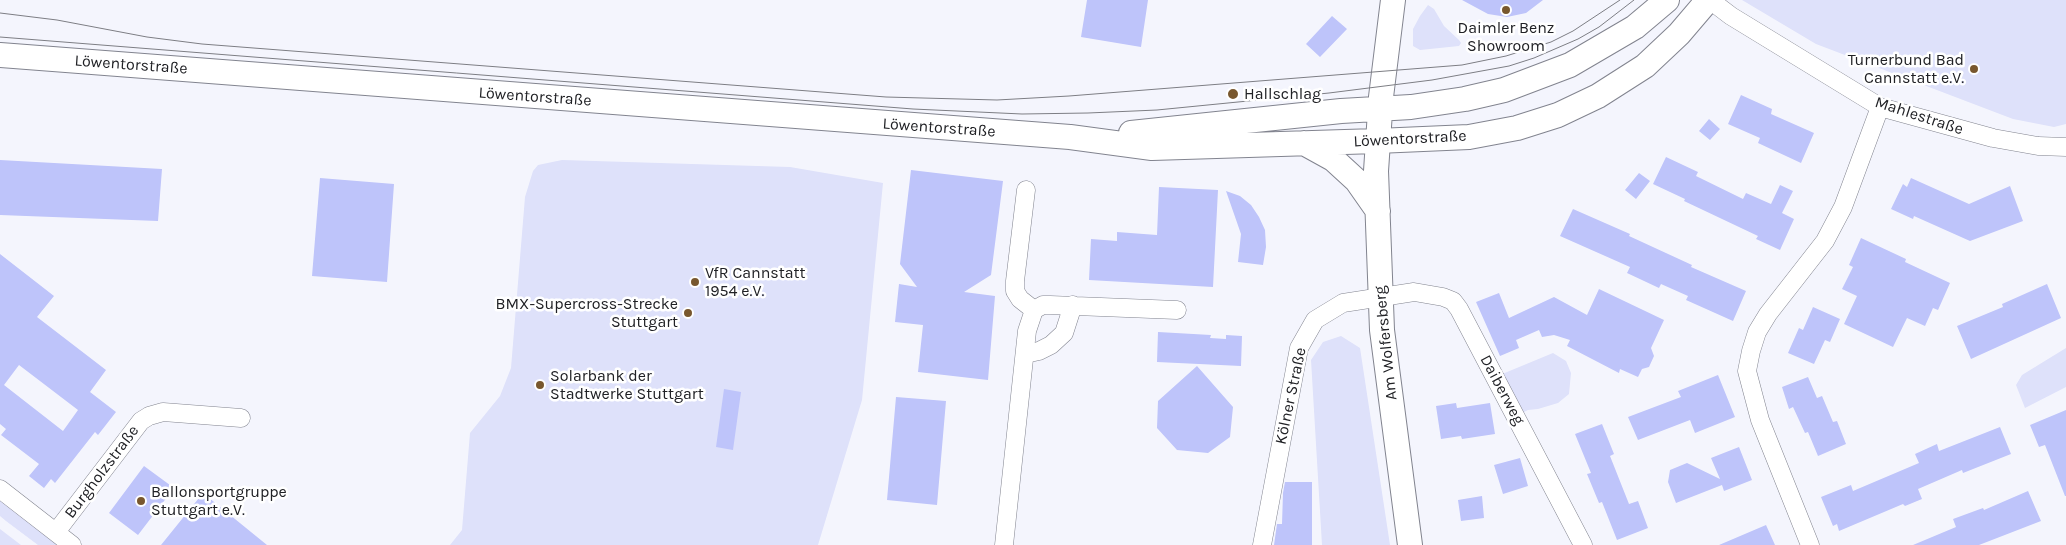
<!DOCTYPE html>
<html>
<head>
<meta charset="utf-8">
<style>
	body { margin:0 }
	canvas { display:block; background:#f4f5fd }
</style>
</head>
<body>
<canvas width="2066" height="545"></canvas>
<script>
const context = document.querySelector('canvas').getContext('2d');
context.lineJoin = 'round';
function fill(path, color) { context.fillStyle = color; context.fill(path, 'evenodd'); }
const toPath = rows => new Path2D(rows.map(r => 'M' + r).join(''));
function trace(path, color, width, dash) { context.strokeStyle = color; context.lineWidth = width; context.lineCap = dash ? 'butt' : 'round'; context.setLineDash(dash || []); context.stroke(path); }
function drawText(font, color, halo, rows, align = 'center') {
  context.font = font + ' Karla,sans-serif'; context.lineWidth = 5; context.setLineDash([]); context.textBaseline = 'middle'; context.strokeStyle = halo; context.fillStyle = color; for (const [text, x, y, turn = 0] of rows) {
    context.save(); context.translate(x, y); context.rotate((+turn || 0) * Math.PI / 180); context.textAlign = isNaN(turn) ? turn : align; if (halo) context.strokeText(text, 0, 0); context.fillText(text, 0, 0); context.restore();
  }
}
fill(toPath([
	[1742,0,2066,0,2066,124,2054,127,2013,119,1816,44],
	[1428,5,1434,9,1444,26,1459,40,1461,43,1459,46,1420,50,1413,46,1413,29,1420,16],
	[562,160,790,167,883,183,862,400,818,545,450,545,462,530,470,433,500,396,511,368,525,197,533,171,538,165],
	[1341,336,1360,348,1390,545,1322,545,1311,360,1323,342],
	[2066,348,2066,387,2025,408,2016,385,2022,375],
	[1553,353,1566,361,1571,373,1569,394,1558,403,1538,409,1528,410,1516,416,1495,377],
	[0,497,61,545,38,545,6,521,0,516],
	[0,529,21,545,0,545]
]), '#dee1fa');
fill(toPath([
	[1087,0,1148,0,1141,47,1081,37],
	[1462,0,1543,0,1526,13,1507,17,1488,14],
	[1332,16,1347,29,1320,57,1306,44],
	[1741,95,1772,109,1771,114,1814,133,1801,163,1758,143,1760,138,1728,124],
	[1709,119,1720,129,1710,140,1699,131],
	[1666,157,1698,172,1696,176,1743,199,1746,193,1771,204,1780,185,1793,191,1782,213,1794,219,1780,250,1756,239,1758,236,1684,201,1685,199,1653,184],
	[0,160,162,169,158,221,0,215],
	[911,170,1003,181,991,275,964,292,995,296,988,380,918,372,923,325,895,322,899,284,917,287,900,264],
	[1639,173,1650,181,1636,199,1625,190],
	[320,178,394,184,387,282,312,276],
	[1911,178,1969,204,2010,186,2023,221,1970,241,1914,216,1913,219,1891,209,1903,184,1907,187],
	[1159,187,1218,190,1213,287,1089,280,1091,239,1117,241,1117,232,1157,235],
	[1226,191,1240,196,1251,205,1259,217,1265,230,1266,247,1263,265,1238,262,1241,234],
	[1573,209,1630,234,1629,236,1692,265,1691,267,1746,291,1733,321,1686,300,1688,296,1661,284,1659,288,1627,273,1630,267,1560,236],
	[1861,238,1906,259,1905,262,1950,283,1938,310,1933,308,1925,326,1907,318,1893,347,1844,324,1857,296,1842,289,1853,267,1849,265],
	[0,254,54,296,37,317,106,370,90,392,116,412,98,435,95,432,55,483,51,479,44,488,29,476,39,464,1,435,6,429,0,424],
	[19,365,78,410,63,431,4,385],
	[2047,284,2061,318,1971,359,1957,326,2003,307,2002,304],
	[1599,289,1664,320,1651,348,1654,356,1649,367,1642,369,1638,377,1620,369,1619,373,1567,346,1570,340,1554,335,1542,337,1539,330,1516,340,1519,348,1500,356,1476,302,1499,293,1509,318,1554,297,1587,315],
	[1813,307,1840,319,1830,342,1825,340,1814,364,1788,353,1799,328,1803,330],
	[1158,332,1211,335,1210,338,1226,339,1226,335,1242,336,1241,366,1157,362],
	[1197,366,1233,407,1230,437,1208,453,1177,450,1157,428,1158,401],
	[1718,375,1735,417,1695,433,1690,420,1638,440,1628,417,1681,397,1678,391],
	[1808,377,1817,398,1822,396,1833,422,1837,421,1846,444,1818,456,1808,432,1805,433,1793,407,1789,409,1782,387],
	[724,389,741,392,733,450,716,447],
	[896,397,946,401,937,505,887,500],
	[1456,403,1457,408,1490,403,1495,434,1462,439,1461,436,1441,439,1436,406],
	[2066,410,2066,496,2065,496,2045,445,2039,447,2030,425],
	[1602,424,1614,454,1610,456,1629,504,1638,501,1648,528,1617,540,1602,502,1599,503,1587,474,1591,473,1575,434],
	[2000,427,2011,454,1963,473,1962,470,1918,489,1922,499,1905,506,1903,504,1839,531,1837,524,1833,526,1821,497,1851,485,1853,491,1919,463,1915,454,1937,444,1939,451],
	[1739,447,1752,480,1724,491,1722,485,1676,503,1668,482,1670,470,1687,463,1720,479,1711,458],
	[1520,458,1528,486,1503,494,1494,465],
	[144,466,174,488,138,535,109,513],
	[1285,482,1312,482,1312,545,1274,545,1277,524,1282,524,1283,493],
	[2028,491,2041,521,1979,545,1913,545,1956,527,1953,519,1983,508,1984,510],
	[203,493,267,545,161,545],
	[1482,496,1484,518,1461,521,1458,500],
	[1766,525,1775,545,1719,545]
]), '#bec4fa');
const minor = toPath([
	[1710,0,1731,16,1880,107,1993,138,2038,146,2066,147],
	[1026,190,1015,281,1015,291,1020,299,1034,310],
	[1025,354,1039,351,1051,345,1064,333,1073,305],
	[0,489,72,545],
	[56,532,141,421,149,416,163,412,241,418],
	[1004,545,1027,331,1034,310,1043,305,1050,305,1177,310],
	[1262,545,1299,348,1315,320,1343,303,1414,292,1443,297,1453,301,1459,309,1583,545],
	[1810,545,1760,420,1747,371,1751,351,1757,332,1768,314,1825,241,1843,207,1880,107]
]);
const secondary = toPath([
	[1393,0,1381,97,1376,171,1382,330,1410,545],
	[0,55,1070,137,1152,148,1377,141,1469,137,1517,128,1558,115,1598,96,1645,66,1679,34,1708,0],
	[1131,133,1341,111,1411,107,1465,99,1504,90,1570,65,1635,27,1667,0],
	[1304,143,1333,159,1357,181,1378,211]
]);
trace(minor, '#82848f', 19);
trace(secondary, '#82848f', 26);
trace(minor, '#fff', 18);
trace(secondary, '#fff', 24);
trace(toPath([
	[0,13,57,20,147,37,202,44,886,97,997,100,1069,96,1462,65,1506,56,1551,42,1573,31,1620,0],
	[0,37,913,109,1022,114,1088,113,1157,110,1329,93,1432,80,1509,66,1534,58,1578,39,1599,27,1634,0]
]), '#7d7e84', 1);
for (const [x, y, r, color] of [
	[1506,10,5,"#78572e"],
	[1974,69,5,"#78572e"],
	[1233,94,6,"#78572e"],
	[695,282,5,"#78572e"],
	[688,313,5,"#78572e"],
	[540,385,5,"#78572e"],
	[141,501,5,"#78572e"]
]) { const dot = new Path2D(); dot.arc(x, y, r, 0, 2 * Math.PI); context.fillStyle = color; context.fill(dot); trace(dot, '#fff', 2); }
drawText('16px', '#202125', '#fff', [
	["Daimler Benz",1506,28,"center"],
	["Showroom",1506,46,"center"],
	["Turnerbund Bad",1964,60,"right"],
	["Cannstatt e.V.",1964,78,"right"],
	["Hallschlag",1244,94],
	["VfR Cannstatt",705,273],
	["1954 e.V.",705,291],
	["BMX-Supercross-Strecke",678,304,"right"],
	["Stuttgart",678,322,"right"],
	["Solarbank der",550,376],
	["Stadtwerke Stuttgart",550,394],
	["Ballonsportgruppe",151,492],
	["Stuttgart e.V.",151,510]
], 'left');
drawText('16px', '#202125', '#fff', [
	["Löwentorstraße",131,65,4],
	["Löwentorstraße",535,97,4],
	["Mahlestraße",1919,116,18],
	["Löwentorstraße",939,128,4],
	["Löwentorstraße",1410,139,-3],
	["Am Wolfersberg",1386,343,-96],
	["Daiberweg",1502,390,62],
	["Kölner Straße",1291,396,-78],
	["Burgholzstraße",102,472,-53]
]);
</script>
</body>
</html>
